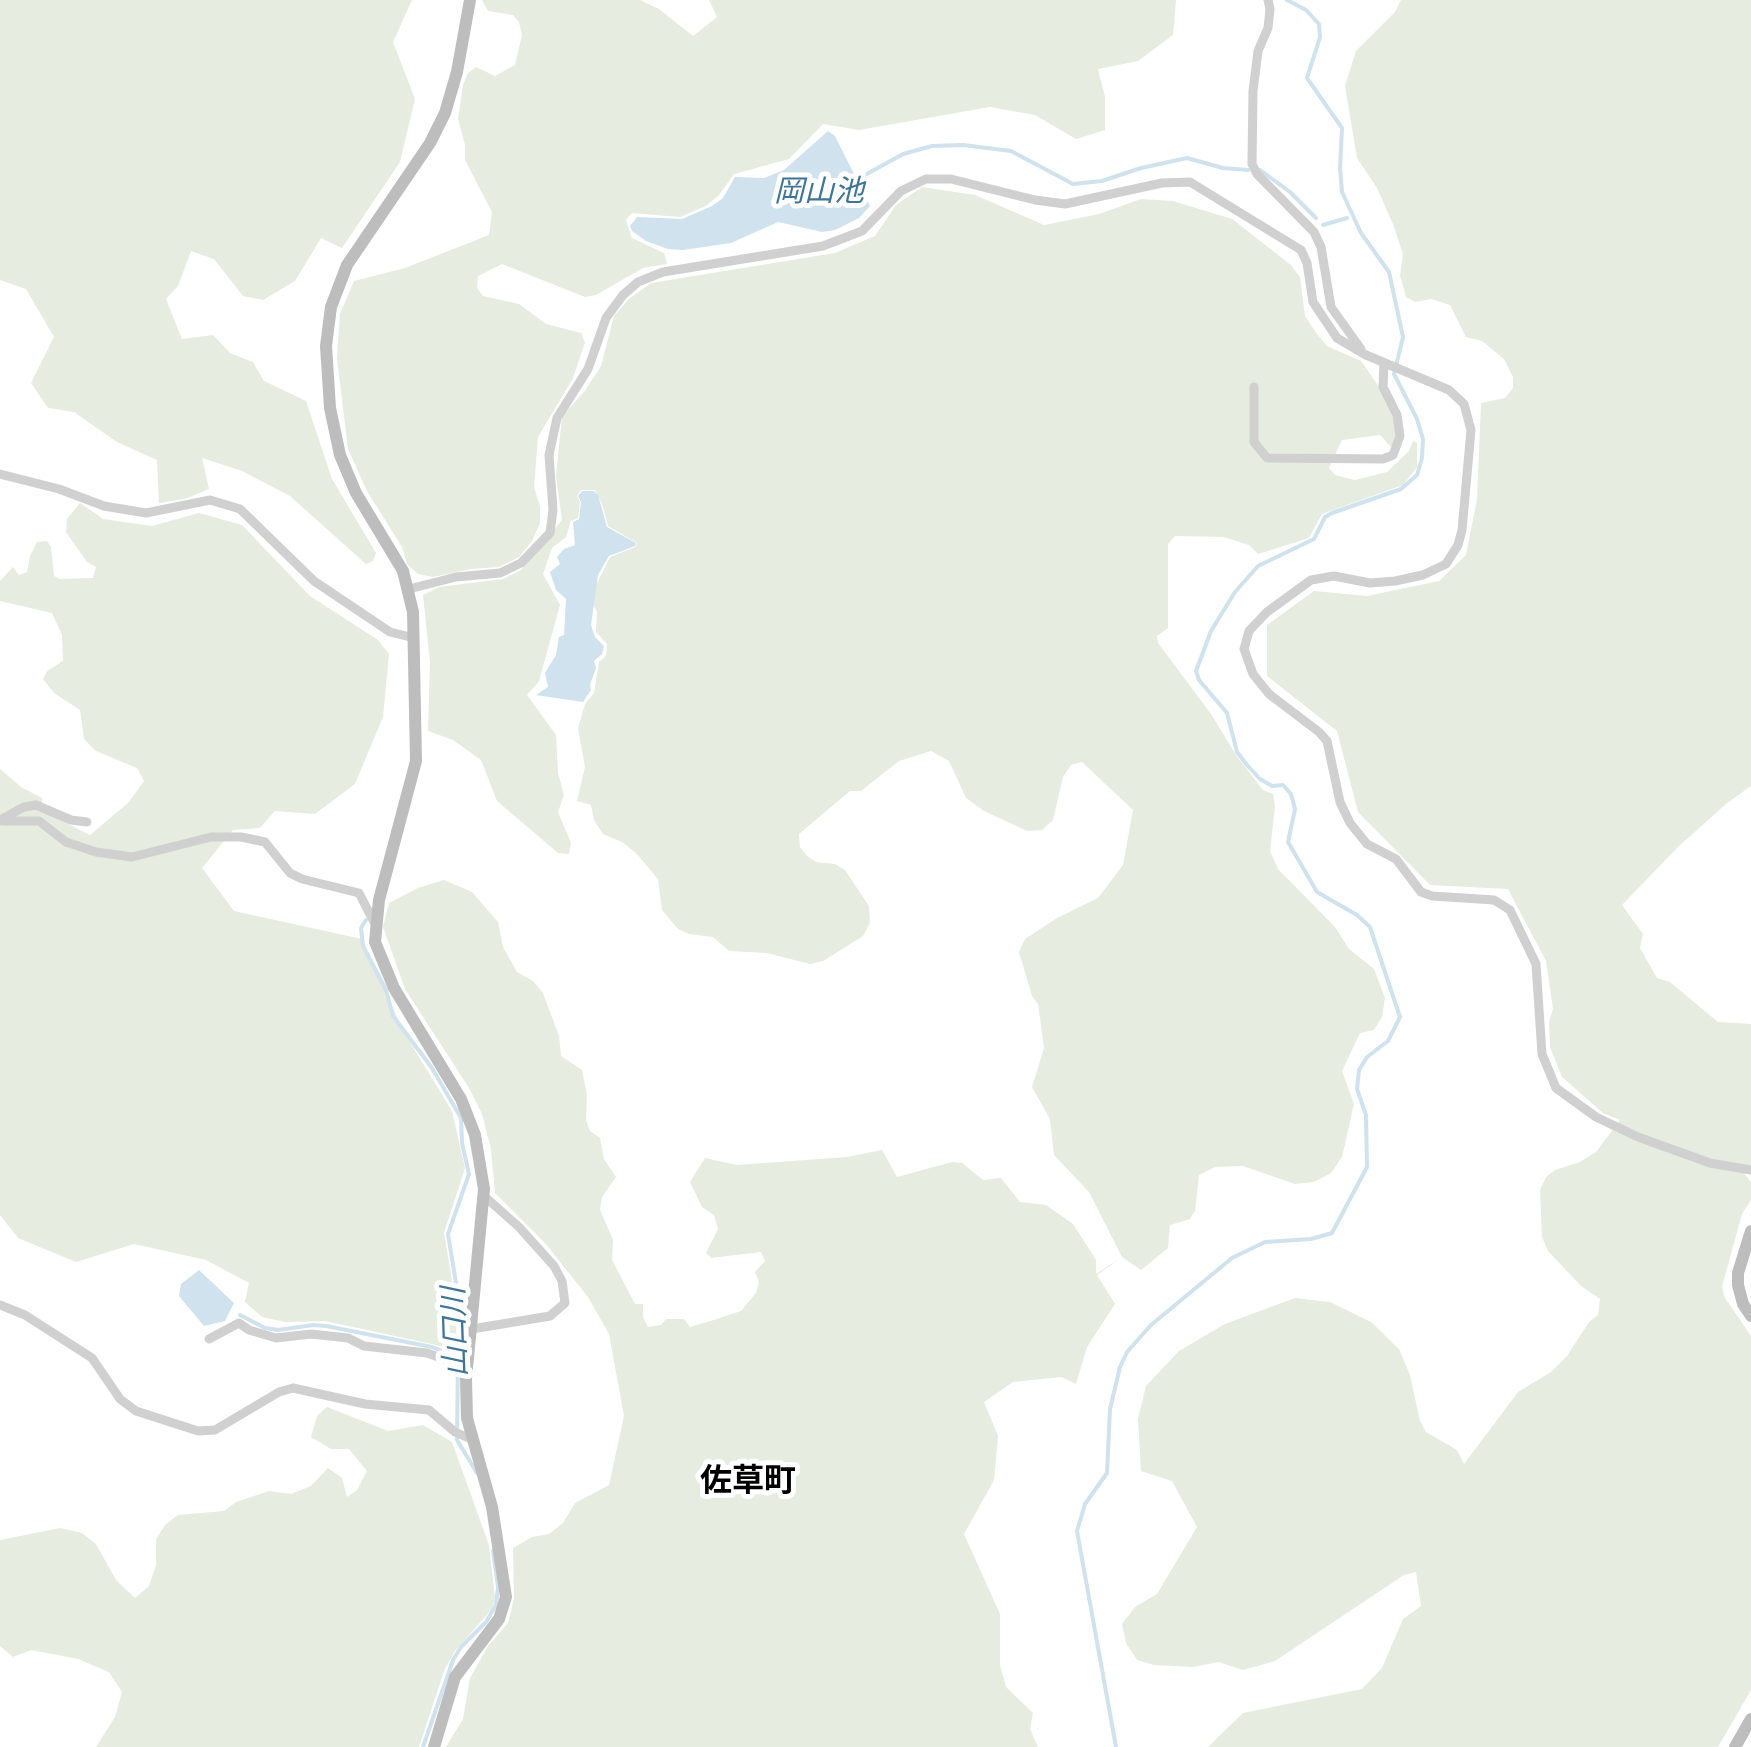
<!DOCTYPE html>
<html>
<head>
<meta charset="utf-8">
<style>
	body { margin:0 }
	canvas { display:block; background:#fff }
</style>
</head>
<body>
<canvas width="1751" height="1747"></canvas>
<script>
const context = document.querySelector('canvas').getContext('2d');
context.lineJoin = 'round';
function fill(path, color) { context.fillStyle = color; context.fill(path, 'evenodd'); }
const toPath = rows => new Path2D(rows.map(r => 'M' + r).join(''));
function trace(path, color, width, dash) { context.strokeStyle = color; context.lineWidth = width; context.lineCap = dash ? 'butt' : 'round'; context.setLineDash(dash || []); context.stroke(path); }
function drawText(font, color, halo, rows, align = 'center') {
  context.font = font + ' Roboto,"Noto Sans JP",sans-serif'; context.lineWidth = 10; context.setLineDash([]); context.textBaseline = 'middle'; context.strokeStyle = halo; context.fillStyle = color; for (const [text, x, y, turn = 0] of rows) {
    context.save(); context.translate(x, y); context.rotate((+turn || 0) * Math.PI / 180); context.textAlign = isNaN(turn) ? turn : align; if (halo) context.strokeText(text, 0, 0); context.fillText(text, 0, 0); context.restore();
  }
}
fill(toPath([
	[0,0,412,0,393,42,415,99,400,162,342,248,321,238,295,281,263,300,243,296,214,259,191,251,178,286,166,299,182,339,213,335,230,353,253,362,264,381,306,401,332,479,376,553,373,561,366,564,290,496,242,471,202,458,209,489,185,499,159,503,157,460,117,442,74,412,48,408,31,383,54,337,26,289,0,280],
	[482,0,640,0,659,9,693,36,717,17,709,0,1176,0,1173,35,1138,61,1098,69,1105,97,1105,130,1076,139,1035,115,990,107,859,130,823,124,789,159,734,174,719,195,706,206,680,217,632,213,626,220,632,238,664,253,667,264,643,268,596,295,585,297,502,264,478,276,477,288,483,296,519,304,546,324,581,333,585,343,573,378,538,437,534,487,540,507,540,523,532,541,519,557,499,567,471,569,433,577,418,574,407,564,402,547,367,491,348,449,337,358,340,314,354,281,405,268,489,235,492,212,465,160,465,145,458,119,463,85,468,73,476,67,495,76,515,65,522,35,519,22,513,15,488,11],
	[1401,0,1751,0,1751,786,1726,804,1679,846,1622,905,1643,934,1640,948,1657,978,1670,982,1718,1022,1751,1024,1751,1166,1745,1166,1743,1172,1751,1182,1751,1200,1742,1214,1722,1287,1725,1298,1751,1336,1751,1690,1718,1747,1208,1747,1243,1713,1362,1689,1382,1668,1403,1619,1421,1606,1416,1572,1404,1575,1275,1661,1243,1670,1218,1662,1193,1667,1154,1665,1137,1660,1126,1643,1122,1624,1135,1607,1157,1594,1197,1527,1172,1481,1141,1471,1138,1419,1146,1386,1179,1351,1225,1324,1295,1298,1330,1302,1371,1322,1399,1349,1410,1375,1420,1421,1426,1432,1457,1450,1464,1464,1518,1392,1551,1372,1567,1356,1589,1322,1598,1315,1600,1299,1581,1286,1548,1251,1542,1237,1540,1190,1546,1177,1555,1170,1580,1162,1596,1152,1620,1120,1603,1113,1562,1077,1550,1047,1549,1022,1553,1009,1546,961,1508,889,1430,885,1358,812,1337,731,1267,676,1267,625,1314,591,1367,596,1439,581,1466,555,1477,499,1481,403,1505,398,1513,388,1513,377,1504,359,1482,341,1466,337,1450,305,1431,299,1415,302,1406,297,1400,276,1403,254,1393,224,1377,188,1357,158,1345,86,1356,51,1395,12],
	[922,187,975,195,1044,225,1099,214,1141,199,1173,201,1232,219,1291,265,1300,277,1305,316,1317,334,1327,346,1361,361,1384,394,1396,425,1396,443,1391,447,1380,435,1342,440,1329,468,1335,475,1355,480,1387,472,1409,451,1413,441,1417,443,1417,467,1403,485,1322,514,1309,538,1258,554,1249,545,1224,537,1175,536,1168,544,1168,628,1157,636,1158,643,1211,714,1236,755,1263,790,1273,794,1275,806,1270,851,1278,869,1335,927,1349,949,1374,969,1385,998,1382,1017,1374,1030,1360,1033,1342,1071,1354,1104,1342,1157,1331,1173,1314,1182,1295,1184,1243,1166,1215,1167,1199,1175,1195,1211,1190,1219,1170,1225,1168,1248,1141,1270,1122,1257,1097,1275,1115,1304,1087,1347,1076,1384,1061,1377,1013,1382,984,1402,998,1436,994,1480,964,1534,1000,1614,1000,1665,1006,1687,1033,1713,1030,1729,1038,1747,446,1747,463,1719,470,1678,488,1646,508,1623,514,1598,513,1548,532,1537,549,1534,563,1523,575,1503,609,1485,624,1416,609,1334,588,1297,545,1243,495,1193,491,1149,482,1114,469,1088,405,989,383,927,389,903,418,888,444,880,472,892,498,922,503,947,517,972,533,981,543,993,559,1036,561,1056,582,1070,587,1095,586,1120,590,1131,600,1138,604,1159,616,1177,602,1197,600,1210,613,1240,612,1260,635,1304,643,1304,643,1317,648,1327,661,1325,666,1319,684,1319,690,1327,714,1320,741,1311,756,1293,759,1282,755,1272,765,1261,761,1252,711,1258,706,1253,718,1229,714,1215,702,1207,690,1182,705,1158,737,1165,847,1157,882,1150,897,1177,952,1162,962,1163,983,1180,1001,1178,1020,1202,1046,1205,1073,1224,1096,1260,1096,1274,1122,1257,1089,1192,1054,1155,1050,1119,1032,1087,1044,1048,1038,1004,1032,996,1019,952,1025,939,1057,918,1098,898,1123,865,1133,810,1082,762,1071,765,1063,777,1053,820,1042,830,1027,831,984,811,966,798,949,761,931,751,899,761,861,791,850,791,799,834,800,847,807,856,816,862,835,864,845,870,869,906,870,923,863,936,823,961,810,964,767,953,729,951,713,937,689,934,678,929,662,910,658,879,636,853,622,842,603,834,594,820,591,805,577,801,585,767,578,728,585,704,594,693,599,662,606,656,607,644,596,632,597,612,593,604,595,587,610,557,635,547,637,543,608,526,603,506,595,490,581,490,577,496,580,502,578,518,571,521,566,537,552,548,543,574,560,605,539,681,527,695,556,735,558,773,564,795,558,812,571,843,569,854,558,853,497,801,481,760,453,740,428,731,430,662,423,595,439,587,503,579,521,570,562,520,556,476,562,416,584,392,601,366,614,316,629,299,651,283,835,253,875,236,896,205],
	[80,503,103,519,152,526,199,513,242,525,310,596,378,640,389,654,383,717,355,784,315,814,275,811,260,828,233,830,202,868,234,911,362,939,403,1031,452,1111,465,1168,444,1233,459,1321,455,1349,325,1321,285,1322,262,1317,245,1302,249,1283,206,1260,134,1244,76,1262,18,1238,0,1215,0,769,21,787,42,798,42,811,90,835,128,803,144,781,137,768,96,751,84,739,80,710,54,693,43,679,47,671,63,661,62,635,52,613,0,601,0,581,13,567,19,575,27,572,30,556,37,542,47,541,51,547,54,576,60,579,93,578,96,567,87,562,66,532,67,519],
	[327,1407,388,1431,423,1425,452,1442,489,1545,495,1598,492,1609,455,1651,444,1671,419,1747,96,1747,115,1717,122,1692,109,1672,78,1659,31,1650,13,1657,0,1646,0,1540,60,1528,82,1533,96,1544,116,1580,135,1598,149,1586,156,1565,156,1539,165,1525,178,1515,224,1511,236,1502,269,1491,291,1494,311,1486,328,1468,342,1478,347,1497,357,1490,367,1471,349,1449,331,1449,311,1437,317,1416]
]), '#e6ecdf');
fill(toPath([
	[828,131,835,136,870,206,859,218,835,230,822,232,778,222,731,243,683,250,668,249,646,241,632,231,630,226,637,217,682,219,712,206,723,198,735,177,764,178,784,170],
	[582,491,594,491,598,495,607,527,636,543,635,546,609,556,598,575,591,625,595,637,604,646,602,654,594,661,596,668,590,685,591,690,583,702,536,695,548,687,545,673,556,655,559,637,564,635,566,599,556,590,550,572,560,564,557,557,564,549,575,545,573,522,579,519,581,502,578,496],
	[199,1270,234,1303,225,1321,204,1326,179,1296,181,1284]
]), '#cfe2ee');
trace(toPath([
	[1260,170,1290,192,1316,218],
	[856,180,903,154,932,146,963,145,1011,151,1073,184,1102,181,1141,168,1187,158,1223,168,1248,170],
	[1323,225,1347,218],
	[366,920,361,928,363,946,386,990,393,1016,432,1068,461,1118,462,1143,469,1174,448,1234,462,1320,458,1358,457,1440,477,1473],
	[240,1315,265,1328,278,1330,313,1325,326,1326,432,1347,457,1357],
	[423,1747,453,1660,461,1647,486,1622,496,1605,498,1587,493,1551],
	[1116,1747,1077,1531,1085,1504,1107,1473,1110,1409,1120,1367,1127,1352,1151,1325,1232,1258,1265,1242,1311,1239,1332,1233,1367,1167,1366,1115,1357,1089,1359,1070,1367,1057,1388,1041,1400,1017,1370,927,1357,915,1317,892,1288,842,1295,809,1291,794,1283,785,1272,786,1260,779,1247,765,1237,752,1227,713,1199,680,1196,671,1211,631,1235,592,1258,566,1314,539,1325,517,1332,513,1401,489,1417,475,1422,458,1423,439,1417,419,1394,374,1403,337,1389,272,1361,233,1342,192,1340,168,1342,128,1307,78,1320,37,1319,24,1306,10,1287,0]
]), '#cfe2ee', 4);
trace(toPath([
	[1268,0,1270,9,1268,28,1258,51,1253,91,1252,164,1257,174,1314,232,1321,247,1331,307,1361,349],
	[1254,387,1254,442,1267,458,1383,459,1393,455,1400,436,1397,415,1383,387,1384,363],
	[0,474,59,489,104,506,146,513,210,500,240,509,314,581,390,632,414,638],
	[409,589,456,577,500,573,521,563,550,533,553,510,549,455,557,418,588,369,606,318,623,295,638,282,663,272,823,246,862,231,901,191,926,179,951,179,1035,200,1065,204,1162,183,1190,182,1301,250,1307,263,1313,302,1337,338,1366,355,1449,390,1464,404,1471,430,1462,530,1458,545,1446,564,1423,575,1395,581,1370,583,1334,576,1311,580,1267,612,1249,631,1244,649,1253,674,1269,694,1319,732,1327,741,1340,802,1350,823,1367,844,1396,859,1421,892,1432,896,1494,900,1510,910,1536,964,1542,1054,1556,1088,1596,1117,1638,1137,1710,1163,1751,1170],
	[0,820,24,807,36,805,71,820,87,822],
	[2,821,39,821,66,842,96,852,132,857,211,837,241,837,265,842,290,873,302,879,359,893,375,924],
	[0,1305,25,1315,92,1358,120,1399,136,1411,198,1431,215,1430,279,1392,293,1388,365,1404,429,1410,455,1432,471,1439],
	[472,1329,550,1316,565,1303,562,1281,554,1266,519,1227,484,1196],
	[209,1339,239,1323,249,1330,276,1338,311,1334,348,1338,364,1346,427,1353,467,1367]
]), '#d0d0d0', 9);
trace(toPath([
	[1751,1231,1738,1273,1738,1285,1743,1304,1751,1316],
	[434,1747,455,1677,499,1619,506,1597,492,1507,467,1418,466,1379,484,1189,475,1135,461,1099,394,988,375,942,379,900,416,761,413,612,403,571,356,493,340,455,330,408,326,346,331,307,347,265,430,143,445,113,457,72,470,0],
	[1735,1747,1751,1719]
]), '#bdbdbd', 12);
drawText('italic 30px', '#3f7597', '#fff', [
	["岡山池",819,193],
	["山口川",457,1332,-92]
]);
drawText('bold 32px', '#000', '#fff', [
	["佐草町",748,1483]
]);
</script>
</body>
</html>
